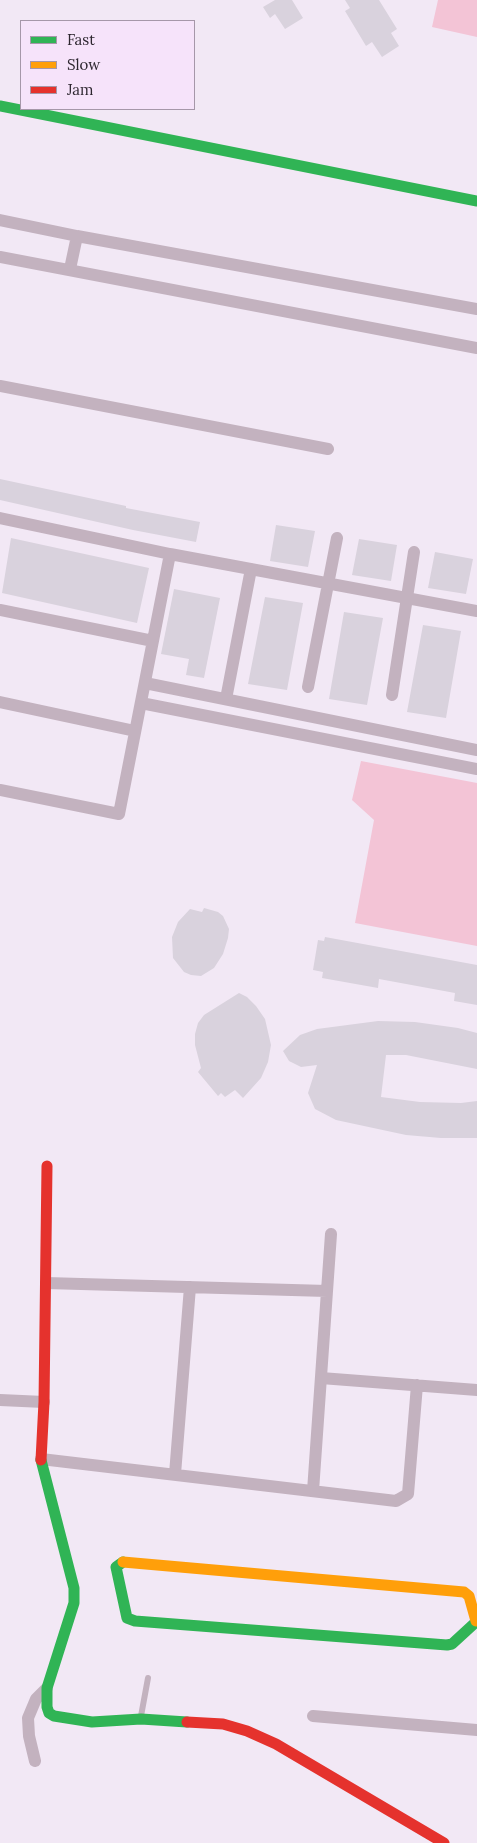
<!DOCTYPE html>
<html>
<head>
<meta charset="utf-8">
<style>
	body { margin:0 }
	#map { position:relative; width:477px; height:1843px; overflow:hidden; background:#f2e8f5; font-family:Lora,serif }
	canvas { display:block }
	.legend { position:absolute; left:20px; top:20px; width:175px; height:90px; box-sizing:border-box; background:#f6e3fa; border:1px solid #a697a9; margin:0; padding:6px 9px; list-style:none; font-size:15px; color:#2d262f }
	.legend li { display:flex; align-items:center; gap:10px; height:25px }
	.legend b { width:25px; border:1px solid #a697a9 }
</style>
</head>
<body>
<div id="map">
<canvas width="477" height="1843"></canvas>
<ul class="legend">
<li><b style="height:6px;background:#30b455"></b>Fast</li>
<li><b style="height:6px;background:#ff9f0a"></b>Slow</li>
<li><b style="height:6px;background:#e5322d"></b>Jam</li>
</ul>
</div>
<script>
const context = document.querySelector('canvas').getContext('2d');
context.lineJoin = 'round';
function fill(path, color) { context.fillStyle = color; context.fill(path, 'evenodd'); }
const toPath = rows => new Path2D(rows.map(r => 'M' + r).join(''));
function trace(path, color, width, dash) { context.strokeStyle = color; context.lineWidth = width; context.lineCap = dash ? 'butt' : 'round'; context.setLineDash(dash || []); context.stroke(path); }
fill(toPath([
	[438,0,477,0,477,37,432,27],
	[361,761,477,783,477,946,355,923,374,820,352,800]
]), '#f3c4d6');
fill(toPath([
	[275,0,292,0,303,18,285,29,275,14,270,18,263,7],
	[345,0,379,0,397,29,391,33,399,46,382,57,372,42,366,46,345,11,350,8],
	[0,479,126,506,126,508,200,522,196,542,133,530,0,500],
	[276,525,315,531,308,567,270,561],
	[11,538,149,568,137,623,2,593],
	[359,539,397,545,391,581,352,575],
	[435,552,473,559,466,594,428,588],
	[174,589,220,598,204,678,186,675,189,659,161,654],
	[265,597,303,603,287,690,248,684],
	[344,612,383,618,367,705,329,699],
	[423,625,461,631,446,718,407,712],
	[204,908,218,912,223,916,229,929,228,938,223,954,214,968,201,976,191,975,184,972,173,958,172,937,178,922,190,909,202,912],
	[325,937,477,965,477,1005,454,1001,455,993,379,979,378,988,322,978,323,972,313,970,318,940,324,941],
	[239,993,247,997,256,1006,265,1019,271,1045,268,1062,261,1078,243,1098,235,1090,225,1097,221,1093,218,1096,198,1072,201,1068,195,1045,195,1034,198,1023,204,1015],
	[378,1021,415,1022,458,1028,477,1033,477,1069,406,1055,386,1055,381,1097,420,1102,461,1103,477,1101,477,1138,441,1138,406,1135,336,1120,315,1109,308,1093,317,1065,301,1067,289,1061,283,1051,300,1035,317,1029]
]), '#d9d2dd');
trace(toPath([
	[141,1716,148,1678]
]), '#c3b2bf', 6);
trace(toPath([
	[0,220,77,236,477,309],
	[0,257,477,348],
	[70,269,77,236],
	[0,386,328,449],
	[0,518,170,554,477,611],
	[0,610,153,641],
	[145,683,477,750],
	[308,687,337,538],
	[392,695,414,552],
	[226,699,251,569],
	[0,702,135,731],
	[141,703,477,769],
	[0,790,119,814,170,554],
	[46,1283,327,1291],
	[321,1378,477,1390],
	[0,1400,44,1402],
	[41,1459,396,1501,408,1494,417,1385],
	[175,1474,190,1287],
	[313,1491,331,1234],
	[313,1716,477,1730],
	[35,1761,29,1736,28,1718,36,1699,47,1688]
]), '#c3b2bf', 12);
trace(toPath([
	[0,106,477,201],
	[41,1460,74,1588,74,1603,47,1688,47,1707,49,1713,54,1716,92,1722,141,1719,187,1722],
	[123,1562,116,1567,127,1618,135,1621,447,1645,452,1644,477,1621]
]), '#30b455', 11);
trace(toPath([
	[123,1562,464,1592,469,1596,476,1621]
]), '#ff9f0a', 11);
trace(toPath([
	[41,1460,44,1402,47,1166],
	[187,1722,223,1724,247,1731,276,1744,444,1843]
]), '#e5322d', 11);
</script>
</body>
</html>
